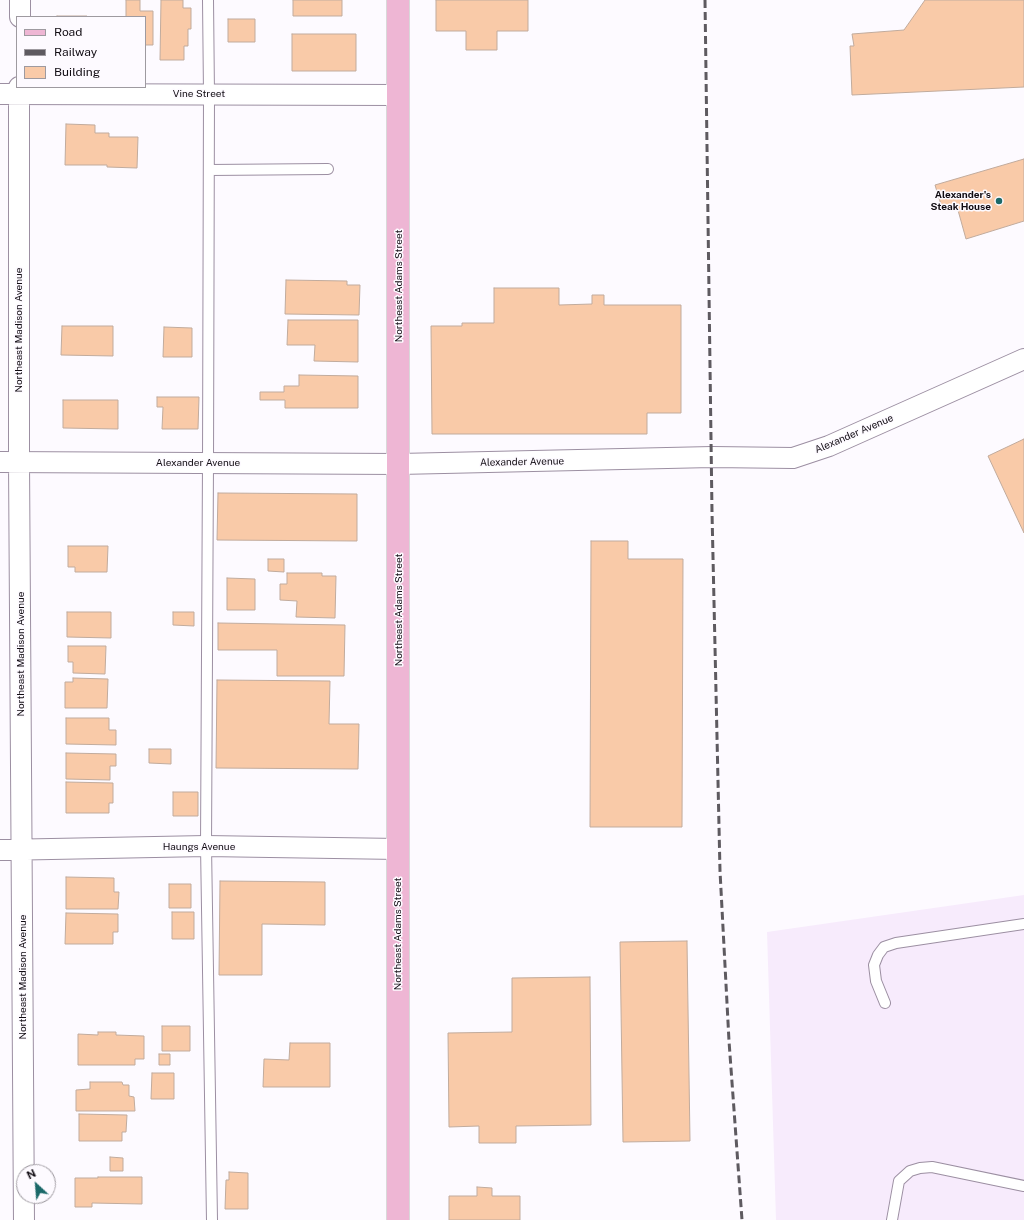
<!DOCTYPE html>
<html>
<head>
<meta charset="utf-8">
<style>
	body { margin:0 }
	#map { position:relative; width:1024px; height:1220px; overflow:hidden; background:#fdfaff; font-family:"Public Sans",sans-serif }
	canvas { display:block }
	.legend { position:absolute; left:16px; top:16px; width:130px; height:72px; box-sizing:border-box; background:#fdfaff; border:1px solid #9e9aa0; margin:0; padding:5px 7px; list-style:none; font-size:12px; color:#100b12 }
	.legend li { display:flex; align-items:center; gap:8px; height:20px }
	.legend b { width:20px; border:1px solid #9e9aa0 }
	.north { position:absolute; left:16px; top:1164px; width:40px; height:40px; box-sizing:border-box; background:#fdfaff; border:1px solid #9e9aa0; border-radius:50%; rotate:334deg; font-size:11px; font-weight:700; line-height:16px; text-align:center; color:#100b12 }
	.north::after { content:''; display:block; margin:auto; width:14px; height:18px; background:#1b6969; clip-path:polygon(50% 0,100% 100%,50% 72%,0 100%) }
</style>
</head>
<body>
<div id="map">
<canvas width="1024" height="1220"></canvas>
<ul class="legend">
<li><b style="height:5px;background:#eeb6d4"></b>Road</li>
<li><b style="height:5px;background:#5e5a60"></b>Railway</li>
<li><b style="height:11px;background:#f9caa8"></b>Building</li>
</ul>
<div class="north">N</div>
</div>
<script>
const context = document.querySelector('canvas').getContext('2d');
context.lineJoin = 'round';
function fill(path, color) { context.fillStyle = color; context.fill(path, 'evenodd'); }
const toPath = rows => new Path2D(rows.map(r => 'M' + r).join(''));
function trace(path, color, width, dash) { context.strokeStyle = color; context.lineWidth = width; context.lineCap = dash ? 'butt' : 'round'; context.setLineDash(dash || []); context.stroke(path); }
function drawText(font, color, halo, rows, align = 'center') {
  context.font = font + ' "Public Sans",sans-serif'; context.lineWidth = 3; context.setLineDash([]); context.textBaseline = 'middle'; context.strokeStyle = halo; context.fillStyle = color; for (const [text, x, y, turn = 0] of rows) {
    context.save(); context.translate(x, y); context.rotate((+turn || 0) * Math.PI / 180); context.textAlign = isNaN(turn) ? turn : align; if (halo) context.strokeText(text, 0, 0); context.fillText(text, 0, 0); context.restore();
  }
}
fill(toPath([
	[1024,895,1024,1220,776,1220,767,932]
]), '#f7ebfc');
const building = toPath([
	[126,0,140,0,140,11,153,11,153,45,145,45,145,17,126,17,126,0],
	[161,0,183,0,183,8,191,8,191,29,188,29,188,46,184,46,184,60,160,60,161,0],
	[293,0,342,0,342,16,293,16,293,0],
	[436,0,528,0,528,31,497,31,497,50,466,50,466,31,436,31,436,0],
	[925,0,1024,0,1024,87,852,95,850,46,854,46,852,34,904,30,925,0],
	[57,16,87,16,87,17,57,17,57,16],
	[228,19,255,19,255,42,228,42,228,19],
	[292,34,356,34,356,71,292,71,292,34],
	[66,124,95,125,95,133,109,133,109,137,138,137,137,168,107,167,107,165,65,165,66,124],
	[1024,159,1024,221,966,239,956,203,942,208,935,185,1024,159],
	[286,280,347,281,347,285,360,285,359,315,285,314,286,280],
	[494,288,559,288,559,305,592,304,592,295,604,295,604,305,681,305,681,413,647,413,647,434,432,434,431,326,462,326,462,323,494,323,494,288],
	[288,320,358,320,358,362,314,361,315,345,287,345,288,320],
	[62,326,113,326,113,356,61,355,62,326],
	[164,327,192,328,192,357,163,357,164,327],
	[299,375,358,376,358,408,285,408,285,400,260,400,260,392,284,392,284,386,299,386,299,375],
	[157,397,199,397,198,429,162,429,163,407,157,407,157,397],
	[63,400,118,400,118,429,63,428,63,400],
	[1024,439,1024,533,988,456,1024,439],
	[218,493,357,494,357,541,217,540,218,493],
	[591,541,628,541,628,559,683,559,682,827,590,827,591,541],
	[68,546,108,546,107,572,75,572,75,567,68,567,68,546],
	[268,559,284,559,284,572,268,571,268,559],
	[287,573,322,573,322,576,336,576,335,618,296,617,297,601,280,600,280,584,287,584,287,573],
	[227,578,255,579,255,610,227,610,227,578],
	[67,612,111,612,111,638,67,637,67,612],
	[173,612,194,612,194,626,173,625,173,612],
	[218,623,345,625,344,676,277,676,277,650,218,650,218,623],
	[68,646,106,646,105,674,73,673,73,662,68,662,68,646],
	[73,678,108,679,107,708,65,708,65,682,73,682,73,678],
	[217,680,330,681,329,724,359,724,358,769,216,768,217,680],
	[66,718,109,718,109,730,116,730,116,745,66,744,66,718],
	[149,749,171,749,171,764,149,763,149,749],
	[66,753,116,754,116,766,110,766,110,780,66,779,66,753],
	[66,782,113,783,113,803,109,803,109,813,66,813,66,782],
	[173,792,198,792,198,816,173,816,173,792],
	[66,877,114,878,114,892,119,892,118,909,66,909,66,877],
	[220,881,325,882,325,925,262,924,262,975,219,975,220,881],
	[169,884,191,884,191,908,169,908,169,884],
	[172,912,194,912,194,939,172,939,172,912],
	[66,913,118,914,118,932,113,932,113,944,65,944,66,913],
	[687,941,690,1141,623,1142,620,942,687,941],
	[590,977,591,1125,516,1126,516,1143,479,1143,479,1126,449,1127,448,1033,512,1032,512,978,590,977],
	[162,1026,190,1026,190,1051,162,1051,162,1026],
	[98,1032,116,1032,116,1035,144,1036,144,1059,135,1059,135,1065,78,1065,78,1034,98,1035,98,1032],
	[290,1043,330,1043,330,1087,263,1087,264,1059,289,1060,290,1043],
	[159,1054,170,1054,170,1065,159,1065,159,1054],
	[152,1073,174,1073,174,1099,151,1099,152,1073],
	[90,1082,122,1082,123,1085,129,1085,129,1096,134,1097,135,1111,76,1111,76,1090,90,1089,90,1082],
	[79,1114,127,1115,126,1132,122,1132,122,1141,79,1141,79,1114],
	[110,1157,123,1158,123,1171,110,1171,110,1157],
	[229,1172,248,1173,248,1209,225,1209,226,1180,229,1180,229,1172],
	[98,1177,142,1177,142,1204,92,1203,92,1207,75,1207,75,1178,98,1178,98,1177],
	[477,1187,492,1188,492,1196,520,1196,520,1220,449,1220,449,1196,477,1196,477,1187]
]);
fill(building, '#f9caa8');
trace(building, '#c1ab9d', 1);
const service = toPath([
	[208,0,209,94,208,463,206,846,212,1220],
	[209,170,328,169],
	[885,1003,876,981,874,965,878,955,884,947,896,943,1024,924],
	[892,1220,899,1181,910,1171,920,1168,932,1167,1024,1186]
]);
const minor = toPath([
	[20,17,20,0],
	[19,87,19,462,24,1220],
	[0,94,399,95],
	[0,462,399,464,712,457,793,458,829,446,1024,359],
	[0,850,206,846,398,849]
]);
const primary = toPath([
	[398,0,398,1220]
]);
trace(service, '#9c8fa2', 12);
trace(minor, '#9c8fa2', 22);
trace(primary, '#d9d8d9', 24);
trace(service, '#fff', 10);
trace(minor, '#fff', 20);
trace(primary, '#eeb6d4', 22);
trace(toPath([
	[705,0,712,512,720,871,729,1041,742,1220]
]), '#5e5a60', 3, [8, 4]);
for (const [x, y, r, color] of [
	[999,201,4,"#1b6969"]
]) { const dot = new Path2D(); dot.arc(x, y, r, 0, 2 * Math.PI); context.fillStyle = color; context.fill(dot); trace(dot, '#fdfaff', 1.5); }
drawText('10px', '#100b12', '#fdfaff', [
	["Vine Street",199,94],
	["Northeast Adams Street",399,286,-90],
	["Northeast Madison Avenue",19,330,-90],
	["Alexander Avenue",854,434,-23],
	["Alexander Avenue",522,462,-1],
	["Alexander Avenue",198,463],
	["Northeast Adams Street",399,610,-90],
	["Northeast Madison Avenue",21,654,-90],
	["Haungs Avenue",199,847],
	["Northeast Adams Street",398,934,-90],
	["Northeast Madison Avenue",23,977,-90]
]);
drawText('bold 10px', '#100b12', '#fdfaff', [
	["Alexander's",991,195],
	["Steak House",991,207]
], 'right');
</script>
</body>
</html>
